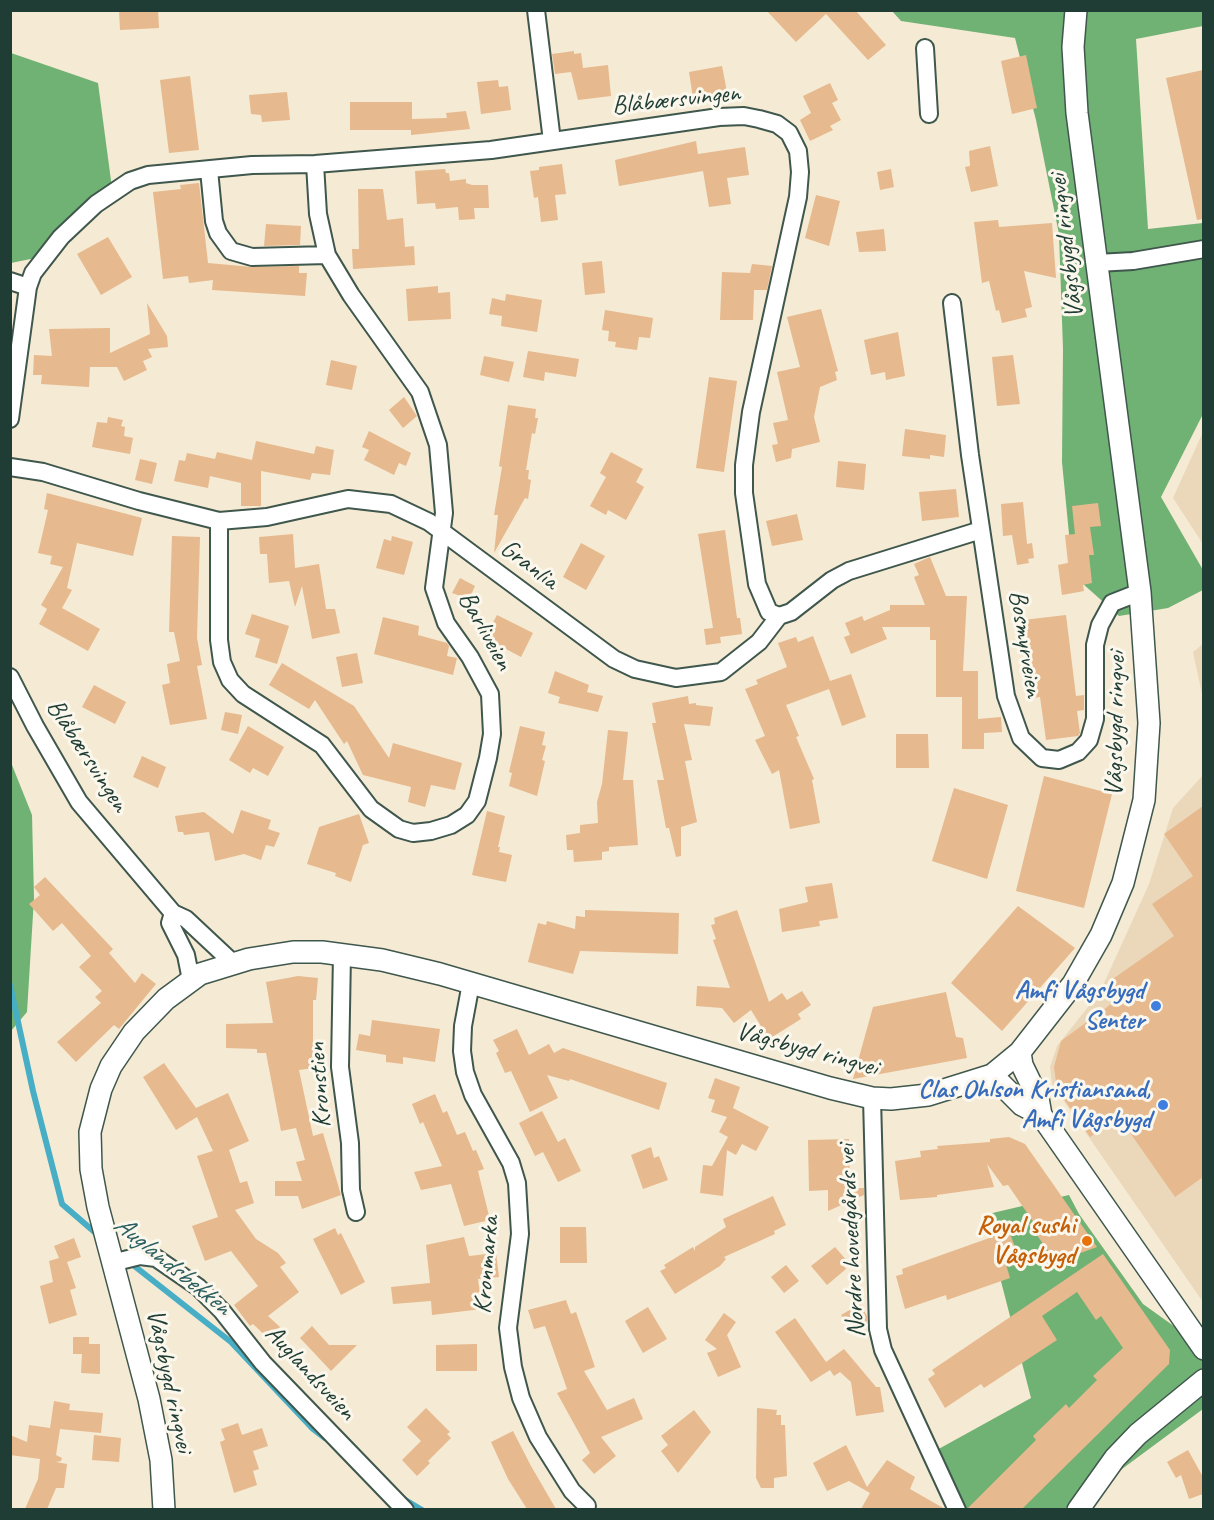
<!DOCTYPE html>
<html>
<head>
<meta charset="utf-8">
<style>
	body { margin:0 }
	#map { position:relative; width:1214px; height:1520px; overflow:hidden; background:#f5ead4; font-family:Caveat,sans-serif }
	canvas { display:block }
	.frame { position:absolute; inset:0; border:12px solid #1f3d34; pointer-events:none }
</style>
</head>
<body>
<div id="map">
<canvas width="1214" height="1520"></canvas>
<div class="frame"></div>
</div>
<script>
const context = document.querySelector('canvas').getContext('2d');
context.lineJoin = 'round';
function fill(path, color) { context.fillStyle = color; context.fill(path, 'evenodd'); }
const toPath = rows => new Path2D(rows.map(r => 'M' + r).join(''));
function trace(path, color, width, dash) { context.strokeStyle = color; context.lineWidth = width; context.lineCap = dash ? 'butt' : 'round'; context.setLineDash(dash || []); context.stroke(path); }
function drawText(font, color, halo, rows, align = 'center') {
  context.font = font + ' Caveat,sans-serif'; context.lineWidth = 6; context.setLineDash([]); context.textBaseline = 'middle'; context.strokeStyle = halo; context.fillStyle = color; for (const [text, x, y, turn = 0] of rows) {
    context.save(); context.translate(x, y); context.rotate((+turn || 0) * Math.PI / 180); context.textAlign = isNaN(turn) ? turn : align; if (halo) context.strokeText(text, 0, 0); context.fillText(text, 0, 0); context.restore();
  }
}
fill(toPath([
	[1203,432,1204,544,1203,544,1173,498],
	[1203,644,1203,699,1193,652],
	[1203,775,1203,1302,1052,1084,1050,1067,1057,1046,1100,992,1149,884,1173,808]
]), '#ebd8ba');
fill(toPath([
	[892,11,1203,11,1203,26,1136,39,1148,229,1203,223,1203,414,1161,497,1203,570,1203,590,1168,608,1119,616,1073,575,1062,462,1063,349,1059,234,1036,120,1015,38,901,21],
	[11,53,98,83,112,188,45,256,11,263],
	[10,760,32,815,34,898,27,1012,11,1031],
	[1069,1195,1079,1214,1143,1304,1203,1347,1203,1409,1099,1486,1088,1509,963,1509,935,1451,1031,1398,984,1215]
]), '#70b174');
trace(toPath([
	[10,985,33,1091,62,1204,98,1235],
	[128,1261,231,1342,312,1428,325,1438],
	[402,1498,422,1510]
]), '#47aec6', 6);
fill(toPath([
	[119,10,158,10,159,28,120,30],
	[766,10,855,10,886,45,868,60,826,14,796,42],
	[574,51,574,54,581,53,583,68,608,65,611,96,578,100,571,72,555,74,552,54],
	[1026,55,1037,108,1012,114,1001,61],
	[722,66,727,92,693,98,689,72],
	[1203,70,1203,219,1197,220,1166,78],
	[190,76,199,150,169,153,160,80],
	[498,80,499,87,508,86,511,110,481,114,477,82],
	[830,83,838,100,832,103,841,120,830,126,833,130,810,141,800,120,811,113,803,96],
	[287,92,290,120,262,122,261,115,251,114,249,95],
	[350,102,412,102,412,119,447,118,446,113,466,111,470,129,411,135,411,130,350,130],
	[696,141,698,154,745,147,749,175,727,178,731,204,709,207,703,171,619,186,615,160],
	[990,146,998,186,971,192,965,167,970,166,969,151],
	[562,164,566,194,555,195,558,220,541,222,538,197,534,198,530,171,539,170,539,167],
	[445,169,446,173,449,173,450,181,466,179,466,183,472,185,488,185,489,208,474,208,475,219,459,220,458,207,436,209,435,203,417,204,415,171],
	[891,169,894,187,880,190,877,172],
	[199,183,208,263,252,267,299,266,299,273,307,273,305,296,212,290,213,280,189,283,188,276,163,279,153,192,181,189,180,185],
	[358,189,383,189,387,220,403,218,405,247,414,246,415,265,353,269,352,249,359,249],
	[816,195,840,201,829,246,805,238],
	[998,220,999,227,1052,223,1056,278,1024,271,1032,307,1025,309,1027,317,1002,323,999,310,996,311,989,281,982,283,974,222],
	[266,224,301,226,300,245,264,246],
	[884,229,886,251,859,252,856,232],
	[108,237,132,277,101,295,77,254],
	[602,261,605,293,585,295,582,263],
	[752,264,772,266,767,290,754,290,753,320,720,320,722,272,750,273],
	[438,286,438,293,450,292,451,319,408,321,406,289],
	[506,294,542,300,537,332,501,326,502,316,489,314,492,298,505,301],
	[147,303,167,336,168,347,148,349,152,357,143,361,147,370,124,381,117,367,90,367,89,387,41,384,42,375,33,375,34,355,52,356,49,329,110,328,110,353,150,334],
	[821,309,838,371,835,372,837,380,820,387,814,417,820,442,792,449,791,458,776,462,772,445,778,444,773,423,788,420,777,372,800,367,787,317],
	[605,310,653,318,650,338,639,337,637,350,615,347,616,342,608,341,609,331,602,330],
	[898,332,905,376,886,380,885,372,871,375,864,340],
	[528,351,579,359,576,377,545,372,544,381,523,377],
	[1013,355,1020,404,997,406,992,357],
	[484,356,514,362,509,382,480,375],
	[331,360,357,366,352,390,326,385],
	[709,377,737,381,724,472,696,468],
	[404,397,417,416,403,428,389,410],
	[508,405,536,409,535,418,538,418,535,434,532,433,526,470,529,470,528,479,531,480,528,499,525,498,494,553,498,515,494,515,502,467,499,466],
	[108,417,123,420,121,426,125,427,124,436,133,438,130,454,92,447,97,422,107,423],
	[905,429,946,435,944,457,930,455,930,459,902,456],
	[369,431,411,453,406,466,399,463,394,475,364,460,369,450,362,447],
	[256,441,314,454,316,446,334,450,330,475,312,473,310,480,261,471,261,506,241,506,241,483,210,476,208,488,174,481,179,460,185,461,187,453,215,459,217,452,252,460],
	[611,452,643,469,636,482,644,487,626,520,608,510,606,515,590,506,606,477,600,473],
	[140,459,157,463,152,484,135,480],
	[838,461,866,464,864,490,836,487],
	[956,489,959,517,922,521,919,492],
	[47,493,142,518,133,556,77,543,67,588,72,590,62,608,100,629,88,651,39,624,47,609,41,605,63,567,50,564,52,556,38,553,48,510,44,509],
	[1023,502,1027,544,1032,543,1034,558,1028,559,1029,563,1017,565,1012,535,1003,536,1001,504],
	[1098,503,1101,526,1090,527,1094,555,1089,555,1092,583,1083,585,1084,591,1062,595,1058,565,1068,563,1065,535,1075,534,1072,506],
	[797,514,803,540,772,546,766,521],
	[725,530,737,618,740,618,742,634,720,637,721,643,706,645,704,629,713,628,698,534],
	[293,534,295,568,319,564,326,609,335,609,340,633,312,639,302,586,295,607,289,581,269,583,267,554,260,554,259,537],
	[172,536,200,537,197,638,202,665,197,666,207,719,170,725,162,685,170,683,167,664,180,661,174,632,169,632],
	[392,536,413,542,404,575,376,568,384,539,391,541],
	[581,543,605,556,586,590,563,577],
	[930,557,946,596,967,596,963,671,978,671,978,719,1001,717,1002,732,984,733,984,749,962,749,962,697,936,697,936,640,930,640,930,627,882,627,887,639,851,654,844,637,850,635,845,623,862,616,864,621,890,610,890,605,925,605,914,577,919,575,914,564],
	[460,578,475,586,469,599,452,593],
	[252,614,289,626,277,664,255,657,260,639,245,634],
	[497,615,533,633,521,657,489,640,493,632,489,630],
	[1066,615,1076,696,1084,695,1084,710,1077,711,1080,733,1078,736,1046,740,1040,697,1033,698,1023,620],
	[383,617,419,626,418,635,447,643,449,646,447,656,457,658,453,675,374,654],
	[813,636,830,681,851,674,866,717,842,726,829,689,786,705,799,736,796,737,814,779,812,780,820,823,790,829,779,770,772,774,755,740,765,736,745,689,758,684,756,680,787,667,778,643,796,637,798,642],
	[357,653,363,683,342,687,336,657],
	[282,663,354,706,389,758,393,743,462,763,455,790,431,785,425,807,408,802,411,787,363,775,347,741,344,744,315,700,309,709,269,685],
	[555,671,589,685,587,692,603,696,598,712,558,703,560,697,548,693],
	[94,685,126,702,115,724,82,707],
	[688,696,689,704,696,703,696,705,713,707,710,726,684,724,692,760,685,761,697,822,681,827,681,856,676,857,669,828,666,828,657,780,664,780,652,723,656,723,652,703],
	[225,712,242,715,238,734,221,730],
	[248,726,284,747,268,776,253,768,250,773,229,760],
	[520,726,545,732,542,745,546,746,542,760,545,761,537,796,509,786,512,773,509,772],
	[608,730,628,732,623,780,633,780,638,845,609,847,609,851,602,852,602,860,574,862,573,850,567,850,566,835,580,833,580,825,598,823,597,802,602,784],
	[896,734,928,734,929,768,896,768],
	[142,756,166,767,158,788,133,777],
	[1044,776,1112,794,1084,908,1016,891],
	[954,788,1008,805,987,879,932,861],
	[1203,806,1203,1177,1175,1197,1119,1117,1090,1137,1057,1089,1054,1067,1061,1041,1118,999,1107,983,1174,936,1152,904,1193,876,1164,834],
	[241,810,271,820,268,829,280,833,274,847,266,845,261,860,244,854,215,861,209,832,184,835,183,832,178,832,175,816,204,812,233,834],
	[487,811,505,816,498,847,500,847,499,852,512,855,506,882,472,875],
	[359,814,369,843,363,845,351,882,335,876,336,873,307,864,319,827],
	[45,877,113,949,109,953,135,983,142,973,156,984,119,1029,114,1025,76,1062,57,1042,101,1003,95,997,102,991,79,967,91,956,62,923,53,931,29,904,40,895,34,887],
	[832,883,838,918,819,921,820,926,782,932,779,909,808,902,805,887],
	[1018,906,1075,948,1002,1031,951,983],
	[585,910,679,913,678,954,580,951,573,974,528,962,538,923,546,925,547,921,575,929,576,916,585,917],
	[737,910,769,1002,782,993,787,1000,802,991,811,1005,798,1014,801,1019,769,1039,751,1010,734,1023,722,1008,696,1006,697,986,730,988,713,940,716,939,711,925,715,924,714,918],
	[298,976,318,978,316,1000,313,1000,313,1068,299,1070,313,1136,323,1133,341,1195,302,1209,298,1196,275,1196,275,1181,302,1181,296,1162,305,1160,296,1128,281,1131,266,1053,257,1053,257,1049,226,1048,226,1024,273,1023,266,982],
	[946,992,956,1037,963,1038,967,1058,853,1079,873,1007],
	[372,1020,440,1029,435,1062,403,1057,403,1064,386,1062,386,1055,356,1050,359,1034,370,1036],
	[517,1029,529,1055,549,1044,554,1053,563,1048,667,1083,659,1110,570,1079,569,1081,547,1075,558,1098,530,1112,511,1071,505,1073,496,1053,499,1051,493,1040],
	[164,1063,196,1108,228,1093,249,1141,229,1150,240,1183,247,1181,254,1203,235,1210,256,1239,278,1253,286,1263,280,1267,299,1292,268,1316,280,1327,269,1339,253,1324,250,1326,234,1305,258,1286,231,1251,205,1261,192,1226,218,1217,197,1156,213,1151,197,1117,176,1130,143,1077],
	[715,1078,740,1087,733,1108,769,1127,756,1151,742,1144,736,1155,727,1150,723,1196,700,1193,703,1165,712,1166,728,1137,719,1132,727,1117,711,1112,715,1100,708,1098],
	[435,1094,443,1113,447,1111,457,1135,465,1132,473,1151,476,1150,484,1169,478,1171,490,1220,464,1226,451,1184,421,1190,414,1172,442,1166,423,1122,420,1124,412,1104],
	[542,1111,558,1142,565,1138,581,1171,558,1182,543,1152,535,1156,519,1123],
	[1009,1137,1025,1144,1097,1247,1056,1262,1029,1224,1034,1223,1008,1185,1003,1186,987,1164,994,1187,937,1195,937,1197,900,1200,895,1161,921,1157,920,1151,938,1149,937,1146,990,1142,990,1139],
	[849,1139,850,1188,864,1188,864,1195,828,1211,828,1190,809,1191,808,1140],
	[651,1147,654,1158,659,1156,668,1180,643,1189,631,1155],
	[773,1196,786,1225,774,1231,775,1234,724,1257,726,1259,720,1266,675,1294,660,1271,666,1268,664,1265,693,1247,695,1251,695,1247,726,1227,723,1219],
	[560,1227,586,1227,587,1263,560,1263],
	[335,1228,338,1235,341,1233,365,1282,341,1295,313,1239],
	[1009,1231,1015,1247,1002,1251,1010,1278,947,1300,946,1295,905,1309,896,1276,903,1274,902,1269],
	[464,1237,469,1256,496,1253,499,1277,478,1279,482,1309,432,1315,431,1301,393,1304,391,1287,430,1283,426,1245],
	[74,1238,81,1257,67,1262,76,1288,70,1290,77,1315,49,1324,40,1286,53,1282,49,1261,59,1258,54,1246],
	[835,1247,848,1262,844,1266,846,1269,827,1285,811,1266],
	[1103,1254,1170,1350,1169,1364,1022,1509,967,1509,1036,1440,1033,1436,1066,1404,1069,1408,1097,1380,1093,1376,1123,1348,1101,1316,1096,1320,1077,1292,1042,1316,1057,1340,984,1388,981,1384,945,1408,928,1379,935,1374,932,1370],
	[786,1265,799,1281,784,1293,771,1277],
	[566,1300,571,1314,576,1312,595,1367,584,1371,607,1410,634,1398,643,1419,601,1437,616,1456,594,1474,582,1460,590,1453,557,1393,567,1389,545,1326,534,1329,528,1310],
	[860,1304,867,1316,867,1326,853,1334,841,1315],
	[648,1307,667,1339,643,1353,625,1321],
	[724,1313,736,1322,727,1335,741,1367,718,1377,707,1353,717,1349,705,1340],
	[795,1318,826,1362,844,1349,876,1387,880,1387,884,1412,856,1416,851,1382,840,1372,834,1376,830,1370,811,1382,775,1332],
	[312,1326,329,1345,357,1345,331,1371,300,1338],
	[73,1337,89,1337,89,1344,100,1344,100,1374,81,1373,82,1354,73,1354],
	[477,1344,477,1371,436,1371,436,1345],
	[54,1401,70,1404,69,1410,103,1413,101,1433,60,1429,56,1455,62,1458,61,1461,56,1462,67,1464,64,1488,56,1488,47,1509,25,1509,38,1479,40,1459,10,1455,10,1435,27,1442,29,1425,50,1428],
	[426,1408,450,1432,447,1434,451,1438,428,1461,430,1463,417,1476,402,1460,421,1441,407,1427],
	[757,1408,777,1410,776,1415,781,1415,781,1425,785,1425,787,1476,774,1478,774,1488,761,1488,756,1478],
	[694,1410,711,1432,678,1473,661,1451,668,1445,661,1436],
	[238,1423,242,1435,262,1428,268,1446,253,1451,259,1469,253,1471,257,1485,234,1493,220,1442,225,1440,221,1429],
	[513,1431,531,1466,556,1509,527,1509,508,1479,491,1442],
	[94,1435,121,1438,119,1462,92,1460],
	[846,1445,867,1487,887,1460,915,1477,910,1489,945,1509,861,1509,870,1493,849,1481,827,1491,813,1463],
	[1188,1450,1203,1477,1203,1494,1189,1499,1181,1475,1176,1478,1167,1462]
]), '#e6b98e');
const minor = toPath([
	[536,10,552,141],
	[925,48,929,114],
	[209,170,214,221,218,233,231,251,252,257,327,255],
	[1097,263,1133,261,1204,249],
	[10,281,28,287],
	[952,303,970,455,1006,696,1021,738,1042,758,1059,760,1078,752,1089,740,1095,719,1095,645,1100,625,1112,603,1140,592],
	[10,419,28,287,33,273,61,237,96,204,130,181,148,175,252,165,315,164,491,150,719,117,744,116,759,119,777,124,789,133,798,151,800,172,798,197,751,412,744,465,744,493,757,584,769,612,779,616],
	[10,467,43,472,139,501,219,521,267,517,348,499,391,504,429,522,614,659,635,669,676,678,721,672,759,642,779,616,791,612,832,580,849,571,981,530],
	[219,521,219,640,222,662,230,680,243,694,322,745,371,809,399,829,413,833,431,831,451,825,467,815,477,801,488,758,492,734,490,694,470,657,446,623,434,588,444,513,438,445,420,392,351,295,327,255,318,214,315,164],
	[10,677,35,726,79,802,173,913,186,919,233,963],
	[173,913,170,923,186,955,191,980],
	[342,954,340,1067,350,1143,351,1190,356,1212],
	[471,983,463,1026,462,1051,465,1072,473,1095,511,1163,517,1183,520,1234,508,1328,513,1367,521,1398,538,1437,572,1491,587,1506],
	[872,1098,878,1329,883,1350,957,1510],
	[112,1263,140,1256,156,1258,198,1287,222,1311,263,1363,405,1510]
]);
const tertiary = toPath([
	[1020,1052,1022,1065,1038,1098,1041,1115,1204,1349],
	[992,1075,1022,1105,1041,1115],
	[164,1510,161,1460,149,1399,98,1207,91,1169,90,1132,101,1089,111,1066,134,1032,166,999,200,974,249,959,293,952,322,952,382,960,440,974,830,1088,872,1098,891,1099,928,1095,992,1075,1020,1052,1073,984,1101,935,1123,883,1144,800,1149,723,1140,592,1077,113,1073,47,1076,10],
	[1078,1510,1115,1458,1138,1434,1204,1380]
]);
trace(minor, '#3f574c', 20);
trace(tertiary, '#3f574c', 24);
trace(minor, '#fff', 16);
trace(tertiary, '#fff', 21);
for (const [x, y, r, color] of [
	[1156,1006,6,"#3f7fe0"],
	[1163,1105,6,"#3f7fe0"],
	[1087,1241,6,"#e8710a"]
]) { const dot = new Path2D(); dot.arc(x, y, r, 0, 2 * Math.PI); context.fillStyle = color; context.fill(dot); trace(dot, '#fbf7ec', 2); }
drawText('26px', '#1f3d34', '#fbf7ec', [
	["Blåbærsvingen",676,100,-6],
	["Vågsbygd ringvei",1067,246,-97],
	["Granlia",529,565,37],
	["Barliveien",485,631,61],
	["Bosmyrveien",1025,644,81],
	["Vågsbygd ringvei",1116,724,-89],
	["Blåbærsvingen",87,756,57],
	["Vågsbygd ringvei",807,1050,15],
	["Kronstien",320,1085,-94],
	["Nordre hovedgårds vei",852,1241,-93],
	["Kronmarka",487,1265,-85],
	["Auglandsveien",310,1373,47],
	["Vågsbygd ringvei",169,1381,78]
]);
drawText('bold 26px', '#366cbe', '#fbf7ec', [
	["Amfi Vågsbygd",1144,991],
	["Senter",1144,1021],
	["Clas Ohlson Kristiansand,",1151,1090],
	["Amfi Vågsbygd",1151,1120]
], 'right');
drawText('bold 26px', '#c56008', '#fbf7ec', [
	["Royal sushi",1075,1226],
	["Vågsbygd",1075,1256]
], 'right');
drawText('italic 27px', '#2b5f60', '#fbf7ec', [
	["Auglandsbekken",172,1266,39]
]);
</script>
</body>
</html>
